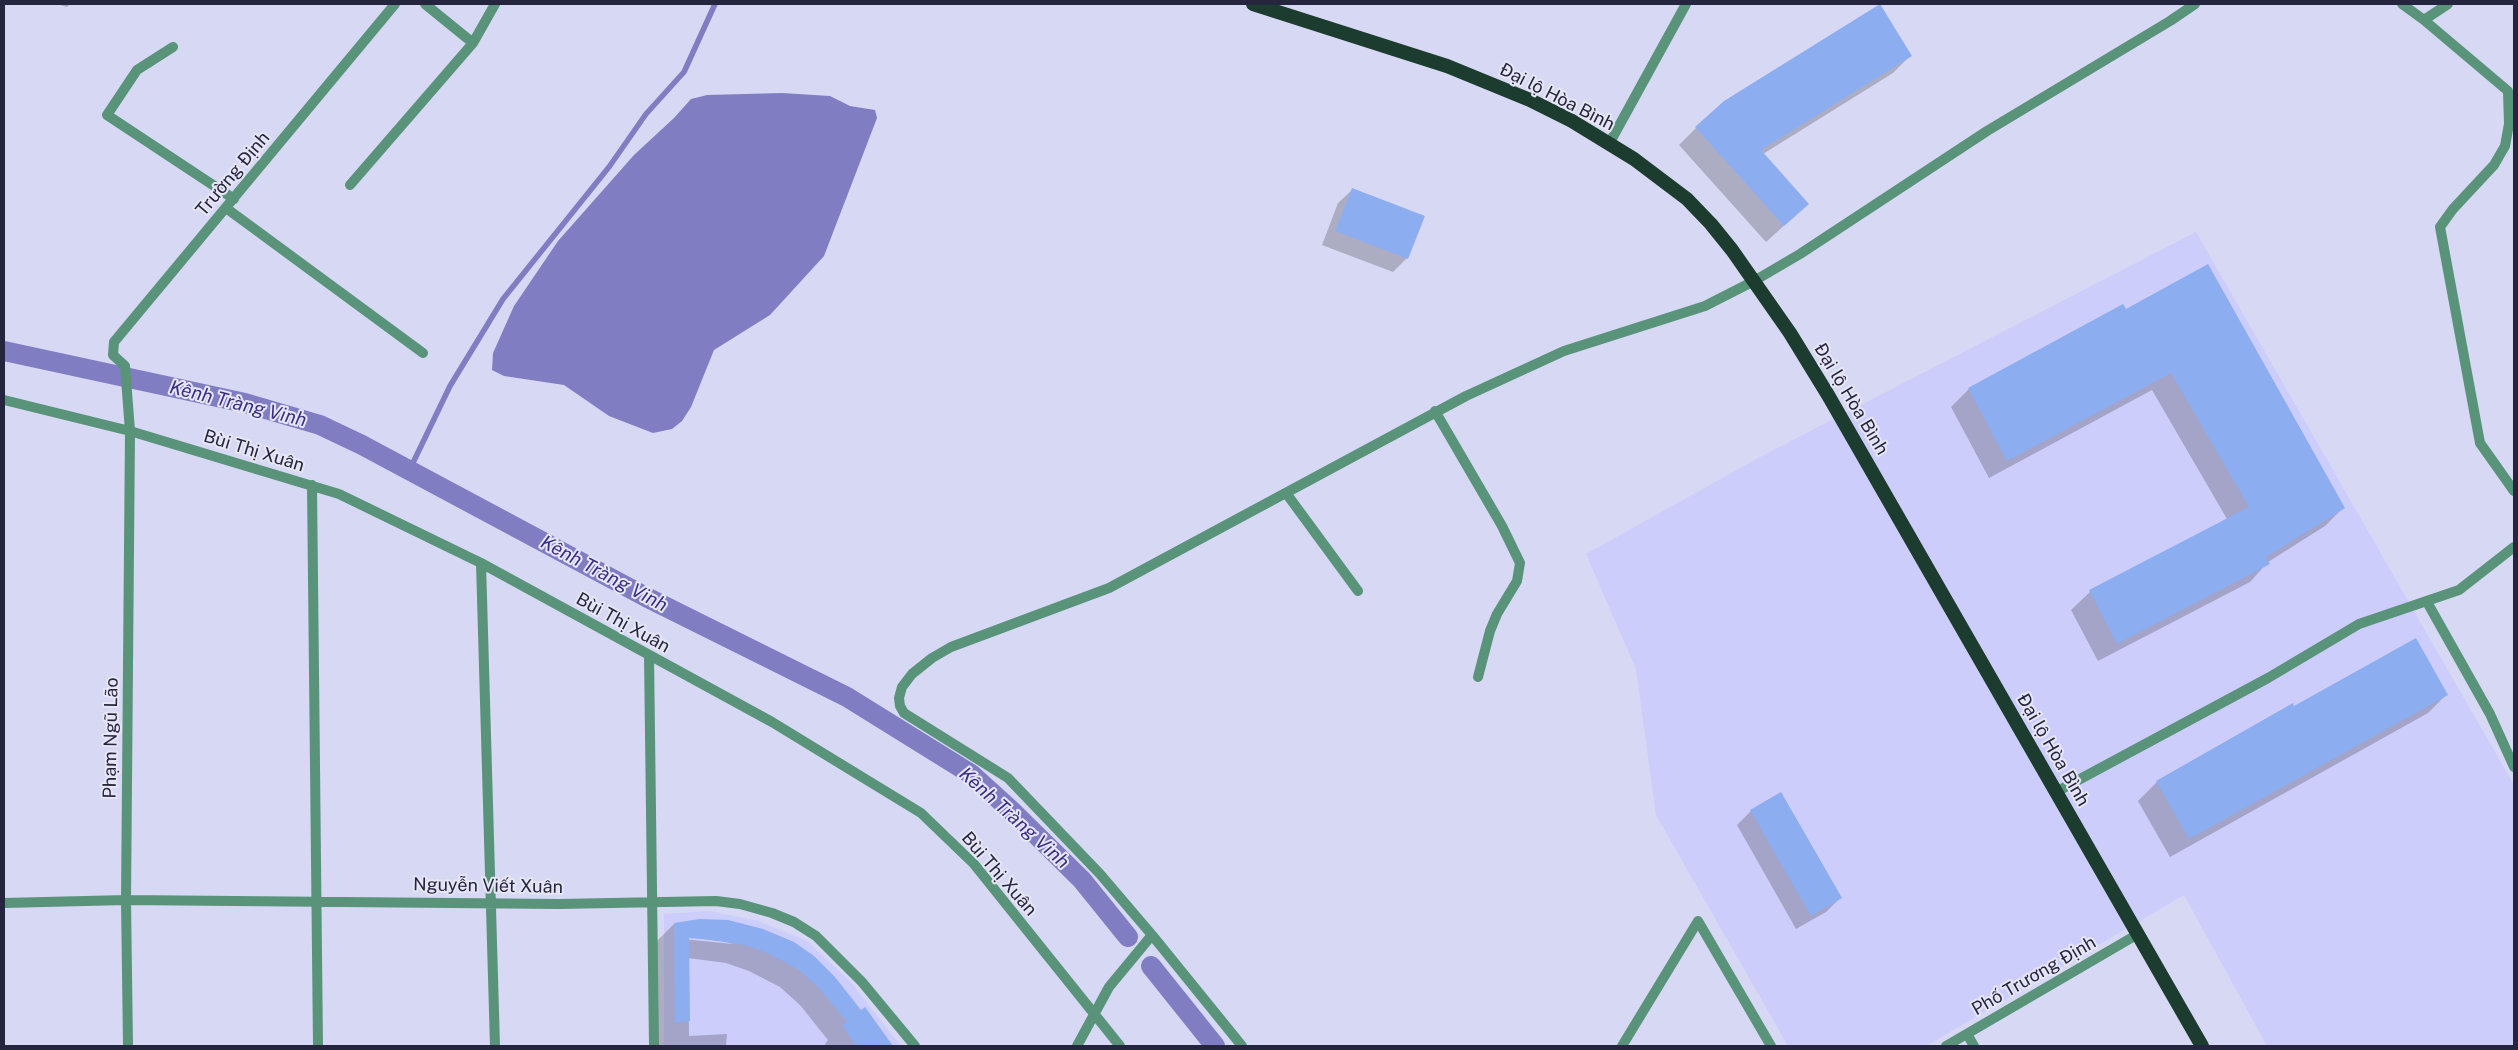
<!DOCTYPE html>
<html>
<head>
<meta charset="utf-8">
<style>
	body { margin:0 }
	#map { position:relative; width:2518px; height:1050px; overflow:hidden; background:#d7d8f3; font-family:"Public Sans",sans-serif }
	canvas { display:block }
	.frame { position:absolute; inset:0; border:5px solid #26253f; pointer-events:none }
</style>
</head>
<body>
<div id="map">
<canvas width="2518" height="1050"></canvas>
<div class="frame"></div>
</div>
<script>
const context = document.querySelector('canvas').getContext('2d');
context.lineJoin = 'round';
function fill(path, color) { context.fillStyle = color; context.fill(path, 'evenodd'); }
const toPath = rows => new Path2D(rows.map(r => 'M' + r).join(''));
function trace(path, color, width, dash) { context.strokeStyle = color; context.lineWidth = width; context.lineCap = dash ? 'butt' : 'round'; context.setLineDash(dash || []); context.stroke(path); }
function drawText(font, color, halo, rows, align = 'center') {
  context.font = font + ' "Public Sans",sans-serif'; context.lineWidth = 4; context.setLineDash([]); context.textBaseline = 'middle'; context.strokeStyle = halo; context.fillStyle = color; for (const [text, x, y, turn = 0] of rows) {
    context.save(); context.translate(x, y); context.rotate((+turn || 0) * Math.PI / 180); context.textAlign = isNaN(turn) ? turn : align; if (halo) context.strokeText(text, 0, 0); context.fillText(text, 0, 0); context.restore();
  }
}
fill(toPath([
	[2196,232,2514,785,2514,1046,2267,1046,2184,895,1926,1046,1788,1046,1656,815,1636,669,1586,554,1760,457],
	[709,911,758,921,807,941,852,984,901,1046,664,1046,664,914]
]), '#cccdfb');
fill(toPath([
	[782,93,830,96,850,106,875,110,877,118,824,256,770,315,714,350,691,407,682,421,672,429,653,433,609,416,564,385,504,376,492,370,493,353,514,306,558,241,634,155,674,118,691,99,707,95]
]), '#807dc3');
fill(toPath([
	[56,4,70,4,67,7],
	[1910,56,1893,73,1763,154,1808,204,1766,242,1679,145,1696,128],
	[1352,190,1407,258,1393,272,1322,245,1338,203],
	[2125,311,2343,508,2325,526,2268,562,2250,582,2098,661,2071,610,2090,592,2227,519,2152,390,1989,478,1951,407,1969,389],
	[2446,695,2428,713,2170,857,2138,801,2157,782,2292,705,2294,707],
	[1751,811,1840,898,1826,912,1796,929,1737,825],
	[728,921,861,1012,891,1045,826,1046,825,1044,828,1040,800,1005,780,987,749,971,726,963,688,958,689,1036,727,1034,726,1045,778,1046,658,1046,656,942,674,924],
	[683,936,727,942,733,944,682,939]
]), '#0003');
trace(toPath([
	[409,471,450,386,503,299,609,167,646,114,684,72,715,4]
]), '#807dc3', 5.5);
trace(toPath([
	[4,351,245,403,320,425,362,445,646,597,847,697,971,774,1014,813,1082,880,1128,937],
	[1151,966,1215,1046]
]), '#807dc3', 20);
fill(toPath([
	[1880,4,1912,56,1761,150,1809,204,1784,226,1695,127,1724,101],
	[1352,188,1425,216,1408,259,1335,231],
	[2208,264,2345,508,2266,557,2270,564,2117,644,2089,590,2249,507,2171,373,2007,461,1968,388,2123,304,2126,309],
	[2416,638,2448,695,2189,839,2156,781,2293,703,2294,706],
	[1781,792,1842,898,1811,916,1750,810],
	[700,919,728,920,763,929,794,942,814,956,835,977,861,1010,865,1007,893,1046,856,1046,842,1025,847,1022,818,987,798,969,767,953,745,945,711,940,689,938,690,1021,675,1023,674,923]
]), '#8dadf1');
trace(toPath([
	[425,4,473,43],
	[2402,4,2424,20,2508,91,2509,124,2505,146,2494,165,2453,209,2440,227,2480,443,2514,491],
	[2424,20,2448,4],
	[173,47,137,70,107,115,234,199],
	[1609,144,1686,4],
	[350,185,473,43,495,4],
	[226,208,423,353],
	[4,400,130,431,339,494,481,563,772,722,921,813,974,864,1120,1046],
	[1435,411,1502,526,1520,563,1517,581,1497,614,1490,631,1478,677],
	[312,485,318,1046],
	[1286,493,1358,591],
	[481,563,495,1046],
	[2427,602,2490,714,2514,767],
	[649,655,654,1046],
	[2056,792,2268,678,2359,624,2459,590,2514,547],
	[4,903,126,900,559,904,716,901,740,904,772,913,794,922,816,936,862,982,915,1046],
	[1967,1034,1974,1046],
	[128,1046,126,900,130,431,125,366,113,355,114,342,395,4],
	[1077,1046,1109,987,1152,935],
	[1242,1046,1152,935,1100,874,1008,778,904,713,900,706,899,698,902,687,912,674,932,658,951,647,1109,588,1466,396,1564,351,1705,306,1754,281,1800,254,1987,131,2170,21,2195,4],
	[1622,1046,1698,921,1771,1046],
	[1946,1046,2138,934]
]), '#58937a', 10);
trace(toPath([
	[1253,4,1447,66,1530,100,1572,121,1634,159,1687,199,1711,224,1732,250,1790,333,1828,395,2202,1046]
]), '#1c3c2f', 14);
drawText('18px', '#26253f', '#e6e6f4', [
	["Đại lộ Hòa Bình",1557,97,27],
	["Trường Định",233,174,-50],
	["Đại lộ Hòa Bình",1851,399,59],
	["Bùi Thị Xuân",254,451,17],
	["Bùi Thị Xuân",623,623,29],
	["Phạm Ngũ Lão",111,738,-89],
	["Đại lộ Hòa Bình",2053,750,60],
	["Bùi Thị Xuân",999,874,49],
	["Nguyễn Viết Xuân",488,886,1],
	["Phố Trương Định",2034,976,-30]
]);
drawText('italic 19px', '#3c2f83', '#e6e6f4', [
	["Kênh Tràng Vinh",238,404,14],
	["Kênh Tràng Vinh",604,574,28],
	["Kênh Tràng Vinh",1014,818,42]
]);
</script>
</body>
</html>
